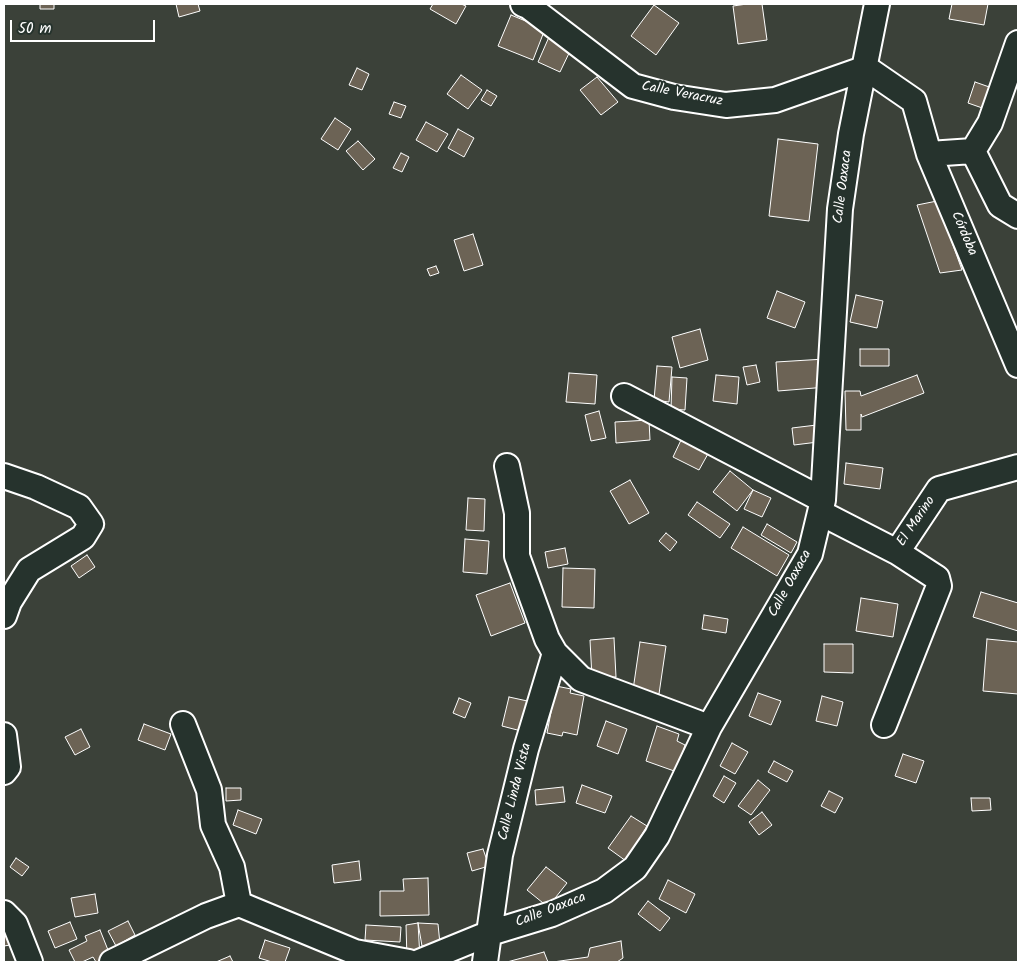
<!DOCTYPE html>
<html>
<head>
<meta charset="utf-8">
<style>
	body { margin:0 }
	#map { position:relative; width:1022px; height:966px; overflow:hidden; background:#3b4139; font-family:Kalam,sans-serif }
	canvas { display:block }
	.frame { position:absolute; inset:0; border:5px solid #fff; pointer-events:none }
	.scale { position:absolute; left:10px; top:20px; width:145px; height:22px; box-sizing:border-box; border:2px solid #fff; border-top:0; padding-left:6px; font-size:15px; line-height:18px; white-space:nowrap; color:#fff; -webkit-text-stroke:4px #26332d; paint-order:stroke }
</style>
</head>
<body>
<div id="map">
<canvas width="1022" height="966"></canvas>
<div class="frame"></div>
<div class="scale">50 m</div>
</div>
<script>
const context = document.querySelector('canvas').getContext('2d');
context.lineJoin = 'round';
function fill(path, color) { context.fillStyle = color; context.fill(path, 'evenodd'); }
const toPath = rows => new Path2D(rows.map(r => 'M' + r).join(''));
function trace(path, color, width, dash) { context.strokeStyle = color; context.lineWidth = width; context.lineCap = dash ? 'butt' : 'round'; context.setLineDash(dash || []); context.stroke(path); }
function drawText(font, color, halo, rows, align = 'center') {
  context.font = font + ' Kalam,sans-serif'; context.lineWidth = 4; context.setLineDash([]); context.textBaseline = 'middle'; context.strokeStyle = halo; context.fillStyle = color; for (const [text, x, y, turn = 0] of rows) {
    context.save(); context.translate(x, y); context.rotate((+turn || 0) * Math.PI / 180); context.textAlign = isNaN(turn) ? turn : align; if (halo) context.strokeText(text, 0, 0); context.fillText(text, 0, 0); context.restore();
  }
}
const building = toPath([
	[40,4,54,4,54,9,40,9,40,4],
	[176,4,198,4,200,11,179,17,176,4],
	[433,4,461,4,466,6,456,24,430,9,433,4],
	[747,4,762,4,767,40,738,44,733,6,747,4],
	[952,4,988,4,984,25,949,19,952,4],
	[654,5,679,23,656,55,631,36,654,5],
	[511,15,545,29,533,60,498,46,511,15],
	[549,37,572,47,560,72,538,62,549,37],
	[357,68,369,74,362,90,349,85,357,68],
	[461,75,482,90,468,109,447,94,461,75],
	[597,77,618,102,601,115,580,90,597,77],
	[975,82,995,89,988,110,968,103,975,82],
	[487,90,497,96,491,106,481,100,487,90],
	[394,102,406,106,401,118,389,114,394,102],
	[335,118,351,129,338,150,321,139,335,118],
	[426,122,448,134,437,152,416,140,426,122],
	[458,129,474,138,464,157,448,148,458,129],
	[778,139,818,144,809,221,769,216,778,139],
	[358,141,375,159,363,170,346,151,358,141],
	[401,153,409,157,402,172,393,168,401,153],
	[937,201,962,270,940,273,917,205,937,201],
	[473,234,483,265,464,271,454,240,473,234],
	[436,266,439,273,430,276,427,269,436,266],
	[777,291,805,302,795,328,767,318,777,291],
	[856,295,883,301,877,328,850,322,856,295],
	[700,329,708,360,680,368,672,337,700,329],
	[860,349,889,349,889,366,860,366,860,349],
	[825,359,827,387,778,391,776,362,825,359],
	[756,365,760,382,747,385,743,367,756,365],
	[657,366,672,367,669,402,654,400,657,366],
	[569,373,597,375,595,404,566,402,569,373],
	[716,375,739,377,737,404,713,401,716,375],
	[917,375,924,393,862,417,861,414,861,430,846,430,845,391,860,391,861,396,917,375],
	[672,377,687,378,685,410,671,409,672,377],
	[599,411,606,438,591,441,585,415,599,411],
	[649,420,650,440,616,443,615,422,649,420],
	[825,424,826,441,794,445,792,428,825,424],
	[682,438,709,452,699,470,673,457,682,438],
	[846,463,883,468,880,489,844,484,846,463],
	[730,471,753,490,737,511,713,492,730,471],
	[630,480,649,513,629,524,610,491,630,480],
	[753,490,771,498,762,517,744,509,753,490],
	[468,498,485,499,484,531,466,530,468,498],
	[697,502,730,524,720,538,688,515,697,502],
	[767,524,797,542,791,553,761,535,767,524],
	[743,527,789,555,777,576,731,548,743,527],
	[666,533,677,542,670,551,659,541,666,533],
	[465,539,489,541,487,574,463,572,465,539],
	[565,548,568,564,548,568,545,552,565,548],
	[87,555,95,567,79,578,71,566,87,555],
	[563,568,595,569,594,608,562,607,563,568],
	[510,583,525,623,491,636,476,595,510,583],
	[981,592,1018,603,1018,631,973,617,981,592],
	[861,598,898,604,893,637,856,631,861,598],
	[704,615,728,619,726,633,702,629,704,615],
	[614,638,616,677,592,678,590,640,614,638],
	[987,639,1018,642,1018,694,983,691,987,639],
	[640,642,666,646,659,694,633,690,640,642],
	[824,644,853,644,853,673,824,672,824,644],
	[556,686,571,689,570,693,584,696,577,735,563,732,562,736,547,733,556,686],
	[758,693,781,701,771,725,749,716,758,693],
	[822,696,843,702,837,726,816,721,822,696],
	[509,697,532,702,525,732,502,726,509,697],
	[459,698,471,703,465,718,453,713,459,698],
	[606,721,627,729,618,754,597,746,606,721],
	[144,724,171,734,165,750,138,740,144,724],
	[657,726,679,734,677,741,685,745,677,772,646,761,657,726],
	[81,729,90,747,75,755,65,737,81,729],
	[732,743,748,752,735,774,720,766,732,743],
	[903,754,924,761,916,783,895,776,903,754],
	[774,761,793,771,787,782,768,772,774,761],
	[724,776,736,783,724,803,713,796,724,776],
	[758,780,770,790,751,815,738,806,758,780],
	[582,785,612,796,605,813,576,803,582,785],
	[563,787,565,802,536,805,535,790,563,787],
	[226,788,241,788,241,800,226,801,226,788],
	[829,791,843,798,835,813,821,806,829,791],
	[971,798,990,798,991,810,972,811,971,798],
	[238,810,262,819,256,834,233,825,238,810],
	[762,812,772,825,759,835,749,822,762,812],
	[631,816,647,826,626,861,608,848,631,816],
	[483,849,489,866,472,871,467,853,483,849],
	[16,858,29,867,22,876,10,867,16,858],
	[359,861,361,880,334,883,332,865,359,861],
	[546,867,567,883,548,907,527,890,546,867],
	[428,878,429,915,380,916,380,891,404,891,403,879,428,878],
	[668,880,695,894,686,913,659,899,668,880],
	[95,894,98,913,75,917,71,898,95,894],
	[648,901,670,918,660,931,638,914,648,901],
	[128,921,135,935,116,946,108,931,128,921],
	[70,922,77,939,55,948,48,931,70,922],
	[418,923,420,958,407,959,406,925,418,923],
	[418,923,438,924,440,944,422,946,418,923],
	[366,925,401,927,400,942,365,940,366,925],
	[100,930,112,960,96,962,93,957,82,962,75,962,69,950,87,941,85,936,100,930],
	[7,934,10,945,4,946,4,935,7,934],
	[265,940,290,948,285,962,272,962,259,958,265,940],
	[621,941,623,958,617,962,553,962,588,957,590,948,621,941],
	[544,952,548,962,507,962,544,952],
	[230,956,233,962,216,962,230,956]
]);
fill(building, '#6c6355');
trace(building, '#fff', 1);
const minor = toPath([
	[523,4,528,6,633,86,674,97,726,105,775,100,866,68,914,101,929,154,1018,365],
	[973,151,990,123,1018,43],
	[973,151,1000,205,1018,216],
	[929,154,973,151],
	[624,396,823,500],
	[507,466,517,513,517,556,547,639,555,653,581,679,709,727],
	[4,476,36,487,79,507,91,524,83,537,29,570,9,602,4,616],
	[821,513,897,552,939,489,1018,467],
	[183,724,209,790,213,825,232,867,239,904],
	[884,725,939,586,937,578,897,552],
	[4,735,8,767,4,772],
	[4,913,15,924,30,962],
	[112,962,206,916,239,904,355,952,409,962],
	[419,962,490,933,552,914,604,891,635,868,657,836,709,727,810,554,823,500,840,209,851,134,877,4],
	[485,962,500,855,526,749,555,653]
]);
trace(minor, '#fff', 28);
trace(minor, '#26332d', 24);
drawText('14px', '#fff', '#26332d', [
	["Calle Veracruz",682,95,11],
	["Calle Oaxaca",844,187,-83],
	["Córdoba",963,234,67],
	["El Marino",917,522,-56],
	["Calle Oaxaca",791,584,-61],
	["Calle Linda Vista",516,792,-76],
	["Calle Oaxaca",551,911,-21]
]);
</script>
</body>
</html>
